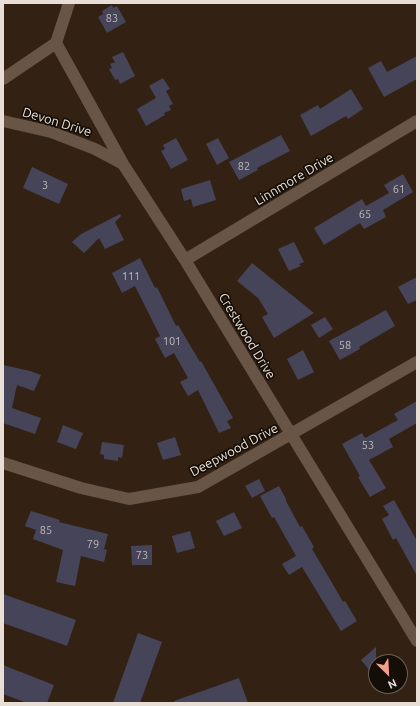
<!DOCTYPE html>
<html>
<head>
<meta charset="utf-8">
<style>
	body { margin:0 }
	#map { position:relative; width:420px; height:706px; overflow:hidden; background:#332214; font-family:Ubuntu,sans-serif }
	canvas { display:block }
	.frame { position:absolute; inset:0; border:4px solid #e9ded5; pointer-events:none }
	.north { position:absolute; left:368px; top:654px; width:40px; height:40px; box-sizing:border-box; background:#150e07; border:1px solid #6a6159; border-radius:50%; rotate:156deg; font-size:11px; font-weight:700; line-height:16px; text-align:center; color:#e9ded5 }
	.north::after { content:''; display:block; margin:auto; width:14px; height:18px; background:#f49e88; clip-path:polygon(50% 0,100% 100%,50% 72%,0 100%) }
</style>
</head>
<body>
<div id="map">
<canvas width="420" height="706"></canvas>
<div class="frame"></div>
<div class="north">N</div>
</div>
<script>
const context = document.querySelector('canvas').getContext('2d');
context.lineJoin = 'round';
function fill(path, color) { context.fillStyle = color; context.fill(path, 'evenodd'); }
const toPath = rows => new Path2D(rows.map(r => 'M' + r).join(''));
function trace(path, color, width, dash) { context.strokeStyle = color; context.lineWidth = width; context.lineCap = dash ? 'butt' : 'round'; context.setLineDash(dash || []); context.stroke(path); }
function drawText(font, color, halo, rows, align = 'center') {
  context.font = font + ' Ubuntu,sans-serif'; context.lineWidth = 3.5; context.setLineDash([]); context.textBaseline = 'middle'; context.strokeStyle = halo; context.fillStyle = color; for (const [text, x, y, turn = 0] of rows) {
    context.save(); context.translate(x, y); context.rotate((+turn || 0) * Math.PI / 180); context.textAlign = isNaN(turn) ? turn : align; if (halo) context.strokeText(text, 0, 0); context.fillText(text, 0, 0); context.restore();
  }
}
fill(toPath([
	[112,5,113,8,117,6,126,22,107,33,98,17,103,14,102,11],
	[123,52,135,76,120,84,118,79,115,80,109,69,112,68,110,64,115,62,112,57],
	[417,56,417,79,384,97,368,68,381,61,387,72],
	[163,78,170,89,166,91,173,104,169,106,171,110,164,113,165,115,146,126,137,109,156,98,149,86],
	[351,89,363,109,348,119,346,116,311,136,300,115,318,105,320,109],
	[281,135,290,151,257,168,258,170,239,180,229,162],
	[176,138,188,160,171,169,161,151,165,149,163,145],
	[218,138,229,158,217,165,206,144],
	[32,167,68,184,59,204,23,188],
	[403,174,413,192,383,210,386,217,364,229,360,223,324,245,314,228,362,199,366,206,389,193,384,185],
	[210,180,216,200,193,207,191,199,184,201,181,189],
	[120,214,121,216,115,222,124,240,105,249,99,238,84,253,72,242,81,234],
	[294,242,304,262,299,264,301,266,289,271,278,249],
	[140,258,155,288,157,287,176,326,178,325,200,362,201,361,233,418,227,421,231,428,219,433,198,390,188,396,180,382,188,378,174,353,165,358,155,339,160,336,135,286,122,293,112,273],
	[252,263,314,313,274,338,262,317,268,314,258,298,237,281],
	[417,277,417,300,408,304,398,287],
	[386,310,395,326,359,347,360,349,340,360,329,341],
	[325,317,333,329,319,338,311,325],
	[303,350,314,372,298,380,287,359],
	[3,365,30,371,41,375,34,391,17,385,12,408,41,418,35,434,3,423],
	[417,401,417,423,389,439,393,447,369,460,386,488,370,497,358,477,360,476,342,444,362,433,365,438,398,420,394,414],
	[63,425,83,433,76,449,57,442],
	[175,437,181,455,163,460,157,443],
	[102,442,124,445,122,458,118,457,118,461,104,459,104,455,100,454],
	[259,479,265,491,252,498,245,486],
	[279,486,286,499,286,501,300,527,302,526,314,547,312,549,331,581,343,602,345,601,357,621,341,631,302,567,289,575,282,564,296,556,274,517,272,518,260,496],
	[394,500,417,541,417,576,396,538,393,540,382,519,389,515,383,506],
	[31,511,60,520,59,522,108,534,104,549,107,550,104,562,81,556,75,586,56,582,63,550,33,539,36,530,25,526],
	[234,512,242,528,224,536,216,521],
	[190,531,195,548,177,553,172,536],
	[152,545,152,565,132,565,131,546],
	[3,594,76,620,67,646,3,623],
	[138,633,162,642,140,703,113,703],
	[376,647,376,678,361,660],
	[3,665,54,685,47,703,27,703,3,694],
	[239,678,248,703,175,703,174,701]
]), '#464459');
trace(toPath([
	[56,43,123,164,185,260,417,641],
	[56,43,69,3],
	[3,79,56,43],
	[3,121,51,132,95,149,123,164],
	[185,260,417,121],
	[3,463,81,488,129,499,198,487,417,362]
]), '#685545', 12);
drawText('11px', '#c0b8b6', null, [
	["83",112,18],
	["82",244,166],
	["3",45,185],
	["61",399,189],
	["65",365,214],
	["111",131,276],
	["101",172,341],
	["58",345,345],
	["53",368,445],
	["85",46,530],
	["79",93,544],
	["73",142,555]
]);
drawText('13px', '#e9ded5', '#150e07', [
	["Devon Drive",57,122,17],
	["Linnmore Drive",294,179,-31],
	["Crestwood Drive",247,336,59],
	["Deepwood Drive",234,450,-28]
]);
</script>
</body>
</html>
